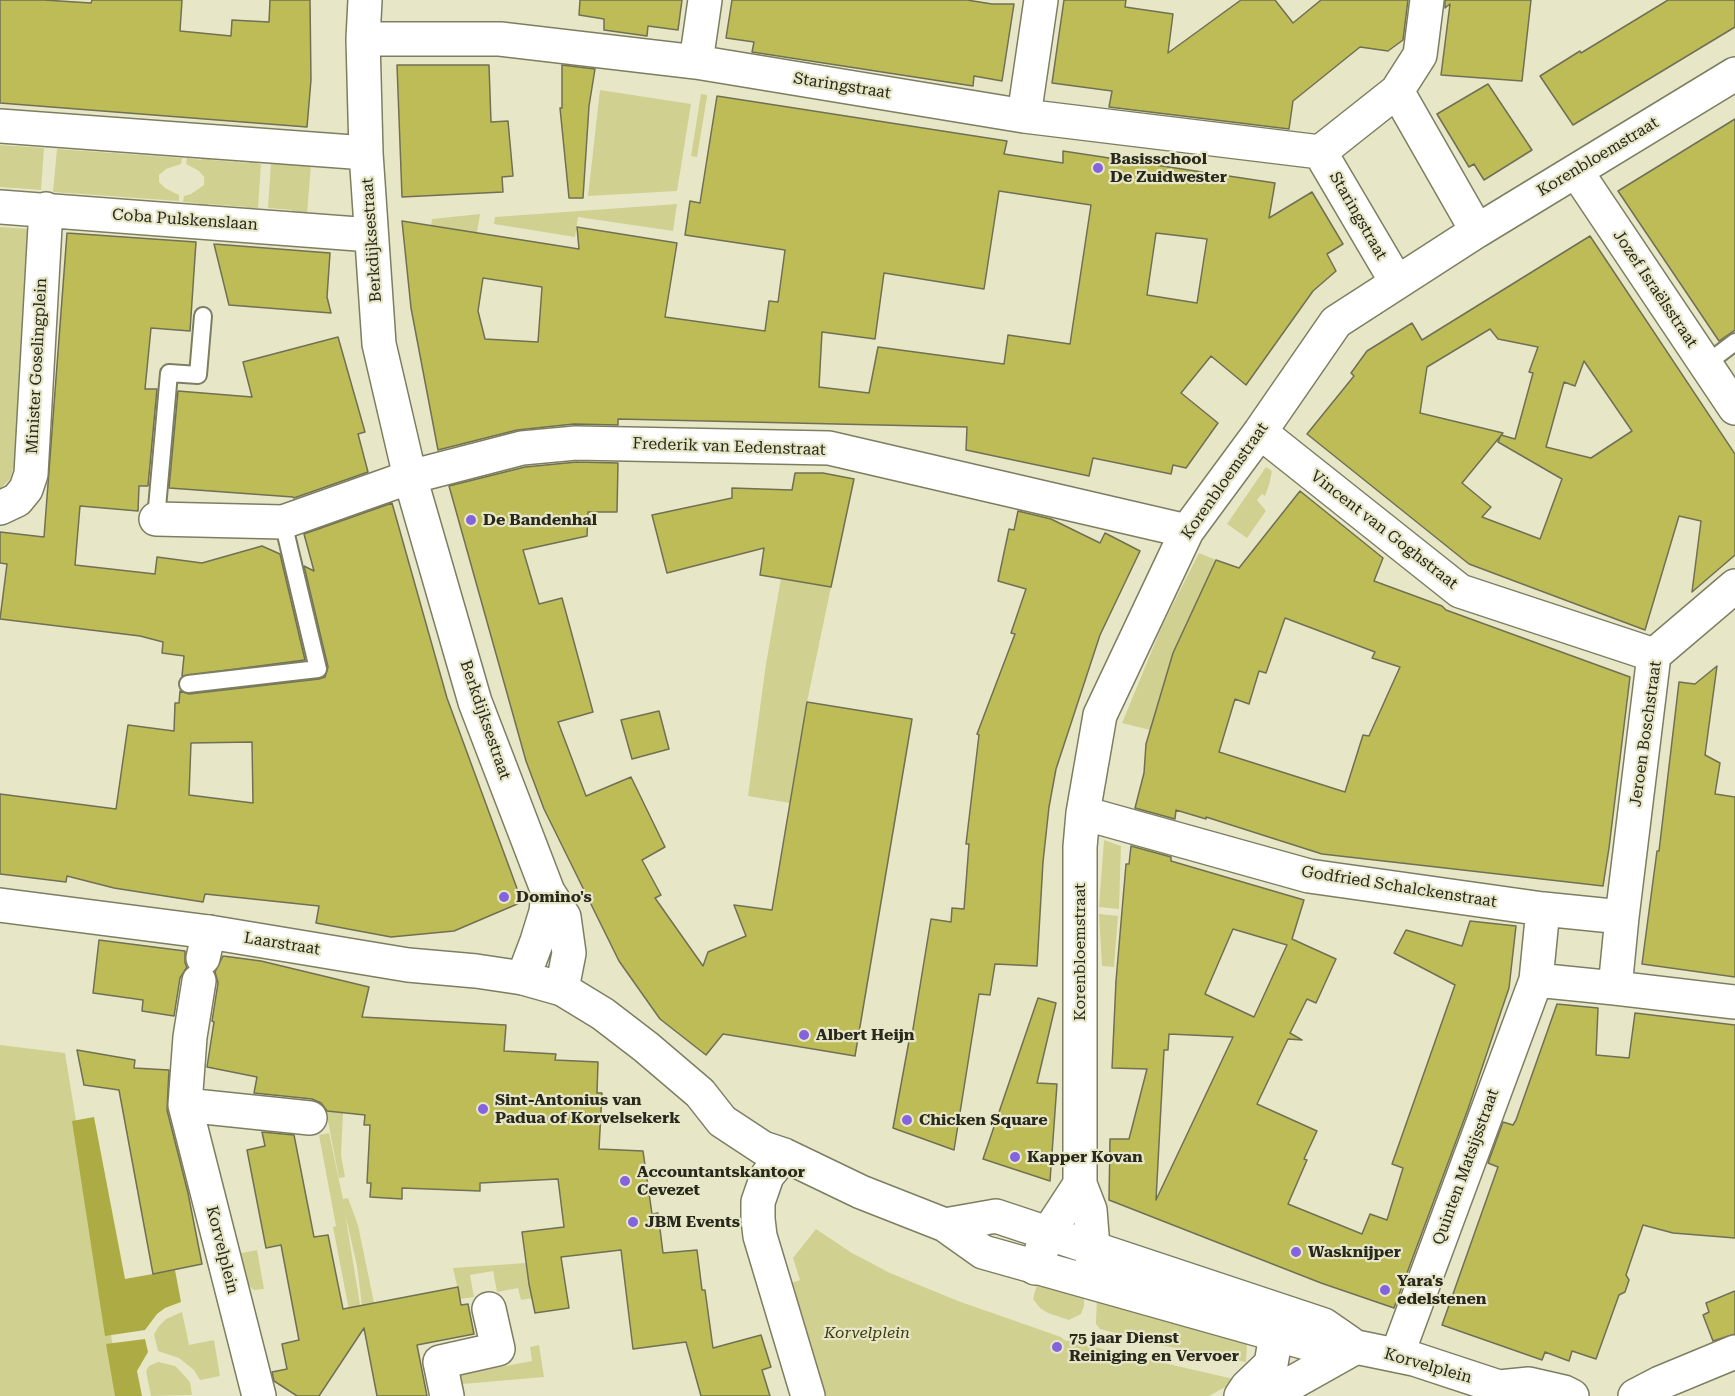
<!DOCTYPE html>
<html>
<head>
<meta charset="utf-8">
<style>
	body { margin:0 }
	canvas { display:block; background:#e7e7c8 }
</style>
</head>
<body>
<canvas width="1735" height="1396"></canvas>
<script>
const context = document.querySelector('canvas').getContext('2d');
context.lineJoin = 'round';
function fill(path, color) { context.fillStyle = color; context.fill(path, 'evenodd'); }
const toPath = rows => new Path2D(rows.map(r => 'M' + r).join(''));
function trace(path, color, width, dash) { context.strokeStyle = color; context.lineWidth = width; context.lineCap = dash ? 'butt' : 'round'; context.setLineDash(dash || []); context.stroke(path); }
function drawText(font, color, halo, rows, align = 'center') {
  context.font = font + ' "Roboto Serif",serif'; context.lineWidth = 4.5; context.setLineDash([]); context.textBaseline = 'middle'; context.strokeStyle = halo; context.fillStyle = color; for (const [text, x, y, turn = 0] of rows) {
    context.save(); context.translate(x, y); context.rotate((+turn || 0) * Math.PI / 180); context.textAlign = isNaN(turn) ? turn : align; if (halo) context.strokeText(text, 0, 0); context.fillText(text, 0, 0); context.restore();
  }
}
fill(toPath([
	[600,90,691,104,677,191,588,196],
	[701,94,707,95,707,97,697,157,691,156],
	[0,145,44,148,41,190,0,187],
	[57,149,182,158,181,164,166,169,159,175,159,182,165,188,179,195,179,201,53,192],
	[202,157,211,158,211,160,249,163,250,160,258,161,258,164,261,164,258,208,255,208,254,210,248,210,247,207,208,204,207,207,198,206,198,203,183,202,184,196,191,194,204,185,204,177,199,171,186,164,187,158,201,160],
	[271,162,311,165,307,214,293,213,292,210,268,208],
	[677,204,673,231,578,217,575,237,494,224,495,217],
	[480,214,477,233,431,226,432,219],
	[0,227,30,229,30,232,14,466,10,479,0,489],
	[1266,467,1272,471,1269,485,1265,496,1262,494,1257,500,1266,511,1247,538,1227,524],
	[1199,553,1216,560,1172,655,1150,730,1122,723,1162,626],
	[781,578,831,587,807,702,790,803,748,796,766,664],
	[1104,840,1121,846,1119,909,1099,907],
	[1099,914,1118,916,1114,967,1102,966],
	[0,1045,65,1053,121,1396,0,1396],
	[326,1111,343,1113,341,1155,345,1177,339,1178],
	[329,1133,343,1199,348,1198,358,1225,374,1303,362,1306,357,1266,345,1213,364,1329,353,1331,333,1227,336,1226,319,1135],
	[816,1229,852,1253,890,1273,958,1301,1061,1337,1064,1340,1238,1380,1209,1396,818,1396,783,1286,800,1280,793,1258],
	[257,1250,264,1289,254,1290,237,1276,230,1255],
	[526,1263,533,1298,521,1300,518,1288,497,1292,493,1271,470,1275,474,1297,460,1299,453,1268],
	[1039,1277,1084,1291,1084,1306,1081,1314,1069,1320,1048,1313,1040,1308,1033,1299],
	[1097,1294,1247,1343,1246,1362,1156,1344,1100,1329,1096,1324],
	[182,1312,189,1345,214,1340,220,1376,200,1380,194,1370,179,1358,158,1351,154,1334,159,1326,166,1319],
	[539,1345,544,1377,463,1384,465,1396,451,1396,458,1375,532,1361,530,1347],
	[158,1362,175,1366,179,1370,190,1382,192,1395,151,1396,146,1371,149,1366]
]), '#d0d191');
fill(toPath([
	[94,1117,125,1279,175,1270,181,1302,165,1308,157,1314,145,1330,105,1336,72,1121],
	[145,1339,148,1352,137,1371,142,1396,115,1396,106,1344]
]), '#acab44');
const building = toPath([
	[0,0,44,0,91,3,92,0,182,0,180,31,231,36,232,20,269,22,270,0,310,0,311,80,307,127,0,103,0,0],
	[580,0,682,0,678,30,648,26,647,36,604,30,604,19,579,15,580,0],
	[732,0,967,0,992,4,1014,4,1002,81,974,76,973,86,752,52,754,42,726,38,732,0],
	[1064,0,1126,0,1125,7,1173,14,1168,53,1241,0,1275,0,1293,23,1321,0,1408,0,1403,40,1388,51,1360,47,1293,101,1289,129,1109,107,1112,91,1052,83,1064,0],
	[1445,0,1531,0,1522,81,1441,75,1450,4,1445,8,1445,0],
	[1668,0,1735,0,1735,27,1573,125,1540,76,1580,51,1581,53,1668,0],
	[397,65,489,65,491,122,508,121,513,176,502,177,503,192,402,197,397,65],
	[562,65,595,69,589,106,583,198,569,198,560,108,562,108,562,65],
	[1488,84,1532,150,1484,180,1474,164,1469,167,1437,114,1488,84],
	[717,96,1007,141,1004,154,1063,163,1063,151,1275,183,1269,218,1312,192,1343,244,1327,254,1336,271,1313,291,1246,385,1211,356,1181,393,1218,423,1186,468,1173,465,1171,474,1093,458,1089,476,966,450,967,427,618,419,618,425,574,424,517,430,438,450,411,308,402,221,579,249,577,227,677,243,665,317,765,331,769,301,778,302,785,250,685,235,690,201,700,203,717,96],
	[999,191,1091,205,1070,344,1008,335,1004,364,878,347,869,393,819,387,822,332,875,339,884,273,984,289,999,191],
	[1156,233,1207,239,1197,303,1147,295,1156,233],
	[483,278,542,287,538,342,485,339,478,311,483,278],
	[1735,119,1735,330,1719,341,1618,191,1735,119],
	[67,233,196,242,190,331,151,328,145,389,157,389,148,486,139,486,138,511,80,506,75,565,155,574,157,557,202,563,262,546,280,554,305,660,182,676,184,656,162,653,163,642,140,636,0,619,7,564,0,563,0,532,44,537,67,233],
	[1590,236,1735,454,1735,555,1692,592,1701,521,1679,516,1645,630,1469,564,1307,434,1354,376,1351,373,1367,351,1412,323,1422,340,1590,236],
	[1490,329,1498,339,1538,347,1529,372,1533,373,1515,439,1501,435,1498,442,1562,479,1540,539,1482,517,1491,507,1462,483,1503,433,1420,413,1427,367,1490,329],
	[1584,361,1632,431,1591,458,1546,447,1564,382,1575,386,1584,361],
	[214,244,330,253,327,297,331,313,229,305,214,244],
	[338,337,365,432,358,434,368,472,294,498,293,497,169,488,178,391,252,397,243,362,338,337],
	[577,462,618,463,617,512,588,512,587,536,523,550,539,604,562,598,593,712,558,722,586,796,631,777,665,847,642,860,661,895,655,898,703,966,708,952,746,936,734,905,772,910,807,702,912,719,855,1056,723,1034,706,1055,660,1019,619,961,544,809,526,761,449,486,525,467,577,462],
	[795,473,823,473,854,479,831,587,760,575,764,548,667,573,652,515,732,498,732,488,792,490,795,473],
	[1300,491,1383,558,1374,581,1442,606,1446,610,1630,677,1609,848,1603,886,1322,854,1206,817,1206,819,1176,810,1175,819,1135,808,1144,773,1146,744,1173,653,1216,560,1239,568,1300,491],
	[1285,618,1375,652,1372,658,1400,667,1369,736,1363,735,1345,792,1219,752,1235,699,1249,704,1259,671,1266,673,1285,618],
	[392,503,447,698,522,902,454,931,391,937,316,923,319,906,205,894,203,902,114,888,67,876,66,882,0,874,0,794,116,809,128,725,174,731,175,703,179,703,180,691,189,694,319,679,325,677,328,667,304,566,314,571,304,534,392,503],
	[252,742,253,803,189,795,191,743,252,742],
	[1018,511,1051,519,1100,543,1105,533,1140,551,1100,635,1056,769,1049,807,1043,862,1037,966,995,964,990,995,979,994,954,1150,893,1128,909,1041,911,1041,931,919,951,922,952,908,964,909,969,844,966,844,979,735,977,734,1015,634,1011,633,1026,589,998,581,1009,529,1014,530,1018,511],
	[1717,666,1705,755,1720,763,1715,794,1735,797,1735,977,1642,964,1657,851,1659,851,1679,682,1695,684,1717,666],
	[659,711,669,749,632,759,621,720,659,711],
	[1131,846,1171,857,1171,861,1304,900,1292,939,1336,959,1316,1003,1307,999,1290,1033,1302,1040,1288,1039,1257,1104,1317,1131,1304,1159,1307,1160,1288,1204,1362,1234,1370,1214,1387,1220,1403,1168,1392,1164,1455,985,1394,953,1406,930,1462,946,1470,921,1516,926,1509,988,1468,1109,1394,1308,1321,1283,1109,1200,1110,1139,1129,1139,1147,1069,1112,1068,1116,981,1126,864,1129,864,1131,846],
	[1233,929,1287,945,1254,1017,1205,994,1233,929],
	[1169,1034,1233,1037,1156,1200,1164,1050,1168,1050,1169,1034],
	[99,940,185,951,185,963,187,967,180,978,174,1016,142,1011,143,1000,93,993,99,940],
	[223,956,261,961,369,987,362,1017,506,1025,504,1051,556,1054,555,1060,598,1062,597,1093,602,1093,599,1149,643,1151,652,1214,658,1213,663,1253,697,1250,702,1290,705,1290,713,1348,761,1335,771,1367,762,1370,770,1396,701,1396,686,1342,633,1349,621,1250,561,1257,569,1308,535,1313,529,1284,522,1232,564,1227,558,1179,480,1183,480,1191,402,1188,402,1199,370,1197,371,1183,367,1183,370,1125,364,1125,365,1115,327,1111,321,1103,312,1099,254,1093,257,1077,207,1067,214,1022,212,1021,218,983,215,972,223,956],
	[1038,998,1056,1003,1037,1083,1057,1084,1050,1181,983,1159,1038,998],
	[1557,1004,1598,1008,1596,1055,1629,1058,1635,1013,1735,1025,1735,1238,1673,1233,1643,1225,1626,1275,1629,1280,1625,1292,1619,1295,1596,1359,1572,1351,1569,1361,1545,1352,1542,1360,1442,1325,1498,1167,1488,1163,1503,1122,1513,1125,1516,1120,1557,1004],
	[77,1050,135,1060,134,1068,169,1070,167,1110,188,1193,202,1264,153,1274,119,1090,84,1085,77,1050],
	[262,1132,294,1135,314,1237,328,1235,343,1309,458,1287,461,1305,468,1304,474,1334,417,1345,427,1396,377,1396,364,1328,319,1396,297,1396,274,1381,272,1372,287,1369,282,1344,299,1340,281,1245,266,1248,247,1150,265,1146,262,1132],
	[1735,1291,1735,1334,1713,1341,1703,1315,1709,1312,1706,1303,1735,1291]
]);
fill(building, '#bdbc56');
trace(building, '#707054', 1.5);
const service = toPath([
	[1706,364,1735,342],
	[156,519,169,373,198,375,203,316],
	[188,684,318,669,283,522]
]);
const minor = toPath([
	[365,0,363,39,366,153,379,344,410,477,475,702,548,892,564,917,569,953,562,989],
	[1427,0,1420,55,1397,91,1477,231],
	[363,39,500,39,696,62,1024,116,1320,152,1397,91],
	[696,62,705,0],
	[1024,116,1041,0],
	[0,126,366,153],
	[1320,152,1396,281],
	[1576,171,1735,408],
	[0,207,371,235],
	[1260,432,1460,591,1654,655],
	[0,508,17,500,26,489,31,474,46,209],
	[156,519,283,522,410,477,522,448,576,443,829,448,1187,531],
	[1083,813,1309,876,1543,909,1622,917,1615,988,1536,980,1543,909],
	[1622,917,1654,655,1735,586],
	[203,958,209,932],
	[523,978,537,941,546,912,548,892],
	[199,981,190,1037,185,1105,259,1396],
	[1615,988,1735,1002],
	[185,1105,310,1118],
	[1035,1268,1048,1233,1080,1184],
	[1092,1274,1093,1247,1090,1210,1080,1184,1080,847,1083,813,1100,715,1187,531,1260,432,1336,322,1477,231,1735,74],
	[1397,1355,1536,980],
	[447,1396,440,1362,498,1349,489,1309],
	[1635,1396,1660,1383,1735,1352]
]);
const tertiary = toPath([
	[0,905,209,932,408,965,476,971,523,978,562,989,603,1014,646,1047,700,1093,722,1121,763,1148,784,1155,861,1192,945,1225,983,1252,1317,1346,1356,1347,1414,1359,1499,1387,1514,1396],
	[784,1155,767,1176,758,1202,758,1219,760,1236,808,1396],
	[945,1225,996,1216,1324,1325,1350,1343],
	[1499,1387,1529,1384,1564,1392,1572,1396],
	[1241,1396,1247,1387,1271,1364,1276,1335,1269,1315],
	[1269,1396,1356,1347]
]);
trace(service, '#7d7e61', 20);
trace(minor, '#7d7e61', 36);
trace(tertiary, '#7d7e61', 36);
trace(service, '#fff', 16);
trace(minor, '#fff', 33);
trace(tertiary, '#fff', 33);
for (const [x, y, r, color] of [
	[1098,168,6,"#8563de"],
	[471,520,6,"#8563de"],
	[504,897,6,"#8563de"],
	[804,1035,6,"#8563de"],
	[483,1109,6,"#8563de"],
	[907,1120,6,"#8563de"],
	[1015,1157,6,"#8563de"],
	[625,1181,6,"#8563de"],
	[633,1222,6,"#8563de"],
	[1296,1252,6,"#8563de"],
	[1385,1290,6,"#8563de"],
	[1057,1347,6,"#8563de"]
]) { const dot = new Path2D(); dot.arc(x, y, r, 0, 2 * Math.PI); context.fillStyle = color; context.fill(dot); trace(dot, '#e7e7c8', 2); }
drawText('16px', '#28281c', '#e7e7c8', [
	["Staringstraat",842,86,9],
	["Korenbloemstraat",1598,157,-31],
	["Staringstraat",1358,216,60],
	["Coba Pulskenslaan",185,220,4],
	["Berkdijksestraat",372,240,-94],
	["Jozef Israëlsstraat",1655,289,56],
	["Minister Goselingplein",37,366,-87],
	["Frederik van Eedenstraat",729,447,2],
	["Korenbloemstraat",1225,481,-55],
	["Vincent van Goghstraat",1384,530,38],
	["Berkdijksestraat",485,720,71],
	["Jeroen Boschstraat",1646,734,-82],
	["Godfried Schalckenstraat",1399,887,9],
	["Laarstraat",282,944,9],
	["Korenbloemstraat",1080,952,-90],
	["Quinten Matsijsstraat",1466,1167,-70],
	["Korvelplein",222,1250,76],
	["Korvelplein",1428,1366,16]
]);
drawText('bold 16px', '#28281c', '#e7e7c8', [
	["Basisschool",1110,159],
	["De Zuidwester",1110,177],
	["De Bandenhal",483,520],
	["Domino's",516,897],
	["Albert Heijn",816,1035],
	["Sint-Antonius van",495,1100],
	["Padua of Korvelsekerk",495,1118],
	["Chicken Square",919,1120],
	["Kapper Kovan",1027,1157],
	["Accountantskantoor",637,1172],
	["Cevezet",637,1190],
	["JBM Events",645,1222],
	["Wasknijper",1308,1252],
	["Yara's",1397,1281],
	["edelstenen",1397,1299],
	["75 jaar Dienst",1069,1338],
	["Reiniging en Vervoer",1069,1356]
], 'left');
drawText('italic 16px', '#3d3c11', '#e7e7c8', [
	["Korvelplein",867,1333]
]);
</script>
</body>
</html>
